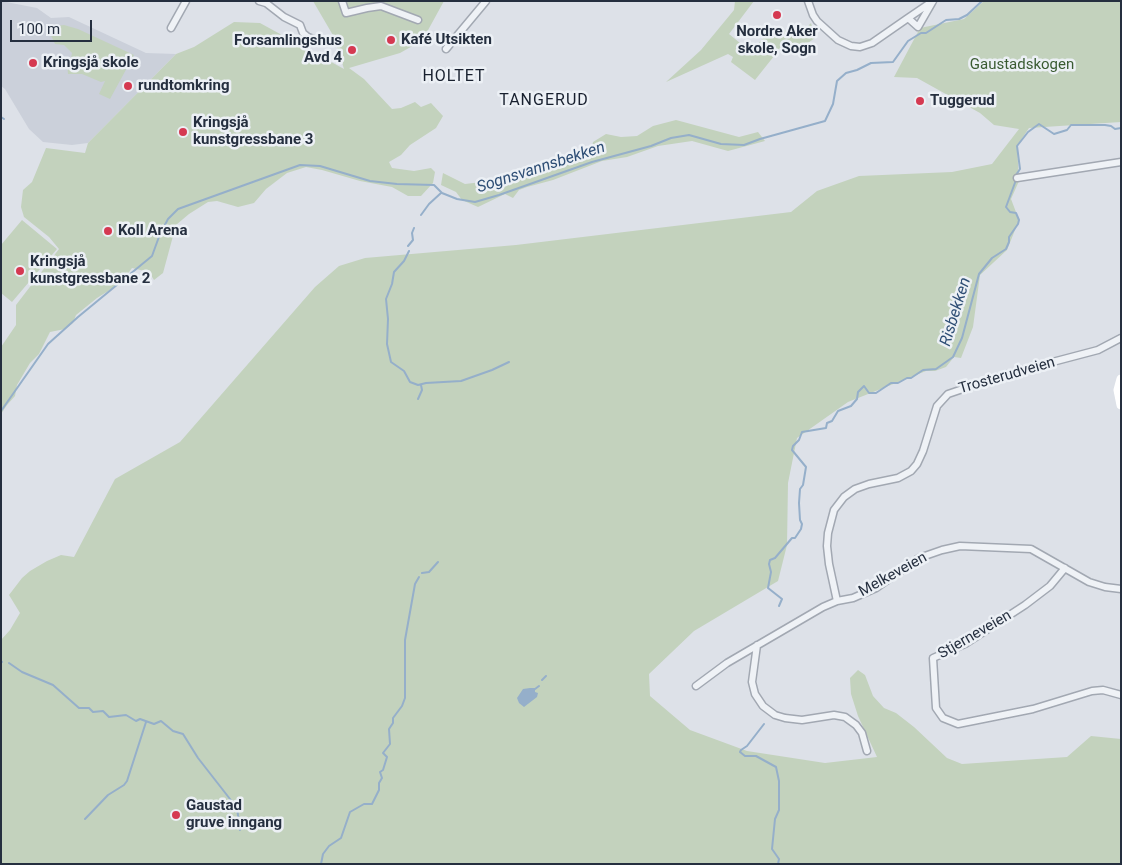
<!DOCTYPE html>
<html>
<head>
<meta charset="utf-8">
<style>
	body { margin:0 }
	#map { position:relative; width:1122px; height:865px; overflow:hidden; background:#dde1e8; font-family:Roboto,sans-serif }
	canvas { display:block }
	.frame { position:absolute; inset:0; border:2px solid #252f3f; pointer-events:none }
	.scale { position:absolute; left:10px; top:20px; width:82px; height:22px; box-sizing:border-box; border:2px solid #252f3f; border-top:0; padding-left:6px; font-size:15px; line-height:18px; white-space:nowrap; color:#252f3f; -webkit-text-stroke:4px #ecf0f5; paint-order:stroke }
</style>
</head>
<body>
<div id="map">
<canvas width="1122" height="865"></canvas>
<div class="frame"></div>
<div class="scale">100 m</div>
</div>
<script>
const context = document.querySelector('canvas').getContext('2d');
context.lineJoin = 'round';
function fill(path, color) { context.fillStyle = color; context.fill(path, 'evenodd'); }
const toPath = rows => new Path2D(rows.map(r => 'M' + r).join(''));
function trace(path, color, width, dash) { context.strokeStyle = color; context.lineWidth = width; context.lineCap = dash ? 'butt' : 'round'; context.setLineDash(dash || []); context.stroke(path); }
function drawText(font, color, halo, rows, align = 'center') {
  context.font = font + ' Roboto,sans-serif'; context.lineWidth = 5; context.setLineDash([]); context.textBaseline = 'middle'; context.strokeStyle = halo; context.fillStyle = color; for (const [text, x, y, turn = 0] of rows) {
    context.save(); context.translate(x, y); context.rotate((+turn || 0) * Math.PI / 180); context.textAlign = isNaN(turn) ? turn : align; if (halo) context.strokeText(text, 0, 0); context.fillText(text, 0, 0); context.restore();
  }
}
fill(toPath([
	[1,1,37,8,51,18,69,17,146,53,176,54,88,143,72,145,43,142,29,129,5,89,1,86]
]), '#cbd0da');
fill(toPath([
	[313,1,444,1,427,32,416,44,400,53,349,68,364,79,392,109,401,108,415,102,421,107,431,103,443,116,436,128,410,145,401,155,389,162,392,168,414,171,431,168,435,172,433,183,421,196,408,196,392,187,360,181,322,170,306,167,287,173,266,189,254,203,238,207,217,201,208,202,189,214,176,225,163,273,154,280,149,272,132,268,121,283,97,298,76,315,73,323,65,329,50,332,39,354,30,363,17,385,15,396,7,405,1,414,1,347,16,325,16,305,59,249,49,237,24,217,21,207,23,190,32,182,46,148,85,153,88,143,176,54,194,47,234,22,260,23,344,69,334,37],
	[735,1,754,1,729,34,751,52,770,30,803,31,811,23,815,38,802,47,786,41,755,80,731,62,733,57,728,54,666,82,701,50,734,10],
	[984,1,1121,1,1121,122,1029,128,1017,146,1019,181,1011,199,1019,220,1007,250,980,275,973,327,961,358,954,357,946,367,935,371,926,371,848,402,797,438,788,483,787,545,778,581,694,631,649,674,650,696,690,730,747,751,825,763,877,757,858,716,851,694,850,678,858,670,865,675,873,696,884,708,896,713,914,727,947,758,962,764,1067,757,1091,736,1121,739,1121,864,1,864,1,640,10,630,20,613,9,595,22,578,30,571,47,561,61,555,74,557,115,479,180,442,315,287,339,266,365,258,516,245,791,212,817,191,859,176,952,172,992,164,1019,129,994,125,980,113,917,78,894,77,920,28,964,19],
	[64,25,78,29,134,55,110,99,99,94,105,81,101,82,82,74,68,74,67,63,71,58,72,53,64,45,55,44,47,27],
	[676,120,739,137,758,132,765,141,728,151,692,141,658,146,627,157,602,161,553,180,527,187,519,190,513,198,505,194,478,207,462,200,456,192,441,185,443,173,465,184,499,180,549,160,572,153,591,154,593,142,606,134,621,137,637,136,653,126],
	[22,220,57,249,12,302,1,293,1,245]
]), '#c3d2bd');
fill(toPath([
	[530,688,535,688,535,692,538,693,537,697,524,707,519,703,517,698,523,689]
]), '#95afca');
trace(toPath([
	[1,117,4,119],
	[1016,175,1020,169,1017,146,1028,132,1039,124,1054,134,1067,130,1071,125,1105,125,1111,126,1115,129,1121,128],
	[421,215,429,204,441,193],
	[408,246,413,240,412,233,414,228],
	[409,251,404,261,394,272,392,284,386,299,388,319,387,344,391,362,404,371,410,382,418,385,426,383,461,381,492,370,509,362],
	[418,399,422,390,421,385],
	[1,411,48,344,78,317,152,256,160,234,168,219,178,209,300,165,320,166,370,181,397,184,434,185,442,193,457,199,475,202,499,195,592,162,651,146,671,138,689,135,721,144,744,145,760,139,825,121,833,104,837,81,846,73,857,70,871,63,893,62,908,41,921,33,926,33,946,20,959,19,967,15,982,1],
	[422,573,429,572,438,562],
	[779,606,782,599,768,588,771,572,769,564,770,560,775,558,792,538,795,538,801,529,802,524,800,520,799,503,800,489,803,485,806,467,792,450,793,446,799,440,802,432,826,428,827,423,832,421,838,411,851,406,857,399,858,392,864,386,869,393,876,393,891,383,898,383,907,378,911,378,923,370,936,369,953,357,962,338,979,274,992,258,1006,249,1009,242,1009,237,1018,224,1019,220,1016,213,1010,212,1006,207,1016,180],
	[1,661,2,662],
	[9,663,22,672,53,685,79,708,89,708,93,712,103,711,109,717,126,715,136,721,140,719,154,724,161,721,173,731,183,734,198,758,237,808,240,830],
	[542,680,546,676],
	[535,689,539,686],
	[764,724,747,746,741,750,740,752,745,756,756,756,776,767,779,781,779,810,775,819,772,849,779,859,778,864],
	[85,819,108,795,124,785,127,781,146,722],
	[321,864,323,854,329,846,341,838,350,812,364,804,372,804,379,790,379,783,382,778,380,772,383,770,387,757,383,753,390,744,389,729,393,723,393,718,402,706,405,698,405,640,415,584,419,577]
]), '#95afca', 2);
const street = toPath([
	[259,1,266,3,284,17,300,25,303,33,308,37,313,39],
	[342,1,346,13,367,8,381,6,418,20],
	[808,1,813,15,817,21,838,40,851,46,860,47,872,43,908,18],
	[933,1,918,27,908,18,933,1],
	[171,28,186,1],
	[446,49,486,1],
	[1017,178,1121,162],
	[1065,568,1050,586,1025,605,965,644,933,658,936,708,943,718,958,724,1033,709,1092,691,1103,690,1121,695],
	[837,601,829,564,827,546,828,533,834,510,844,497,855,489,869,484,898,478,911,471,917,464,923,451,937,406,948,394,1007,374,1098,350,1121,338],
	[757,645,752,682,755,694,763,706,775,715,785,718,802,720,834,715,845,717,856,725,862,733,867,751],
	[696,686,727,663,823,607,837,601,853,598,876,588,919,558,942,550,960,546,1031,549,1089,582,1105,587,1121,589]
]);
trace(street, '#a2a8b2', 9);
trace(street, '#eff2f6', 6);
trace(toPath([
	[1121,379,1118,390,1121,405]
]), '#fff', 9);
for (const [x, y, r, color] of [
	[777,15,5,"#d53951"],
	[391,40,5,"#d53951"],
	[352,50,5,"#d53951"],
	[33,63,5,"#d53951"],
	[128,86,5,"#d53951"],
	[920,101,5,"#d53951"],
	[183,132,5,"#d53951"],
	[108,231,5,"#d53951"],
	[20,271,5,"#d53951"],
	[176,815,5,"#d53951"]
]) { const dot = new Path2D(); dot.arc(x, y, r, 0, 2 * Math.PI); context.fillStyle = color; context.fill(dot); trace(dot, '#ecf0f5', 2); }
drawText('bold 15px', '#252f3f', '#ecf0f5', [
	["Nordre Aker",777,32,"center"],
	["skole, Sogn",777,49,"center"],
	["Kafé Utsikten",401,40],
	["Forsamlingshus",342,41,"right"],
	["Avd 4",342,58,"right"],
	["Kringsjå skole",43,63],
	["rundtomkring",138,86],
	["Tuggerud",930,101],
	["Kringsjå",193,123],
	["kunstgressbane 3",193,140],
	["Koll Arena",118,231],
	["Kringsjå",30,262],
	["kunstgressbane 2",30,279],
	["Gaustad",186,806],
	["gruve inngang",186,823]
], 'left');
drawText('15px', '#3a5b32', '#ecf0f5', [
	["Gaustadskogen",1022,65]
]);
drawText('15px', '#252f3f', '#ecf0f5', [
	["Trosterudveien",1007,376,-16],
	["Melkeveien",893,575,-29],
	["Stjerneveien",975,635,-30]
]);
context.letterSpacing = '1px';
drawText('16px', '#18202f', '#ecf0f5', [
	["HOLTET",454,77],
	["TANGERUD",544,101]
]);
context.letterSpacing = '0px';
drawText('italic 16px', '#2e4e75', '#ecf0f5', [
	["Sognsvannsbekken",541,168,-18],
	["Risbekken",956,312,-73]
]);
</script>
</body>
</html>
